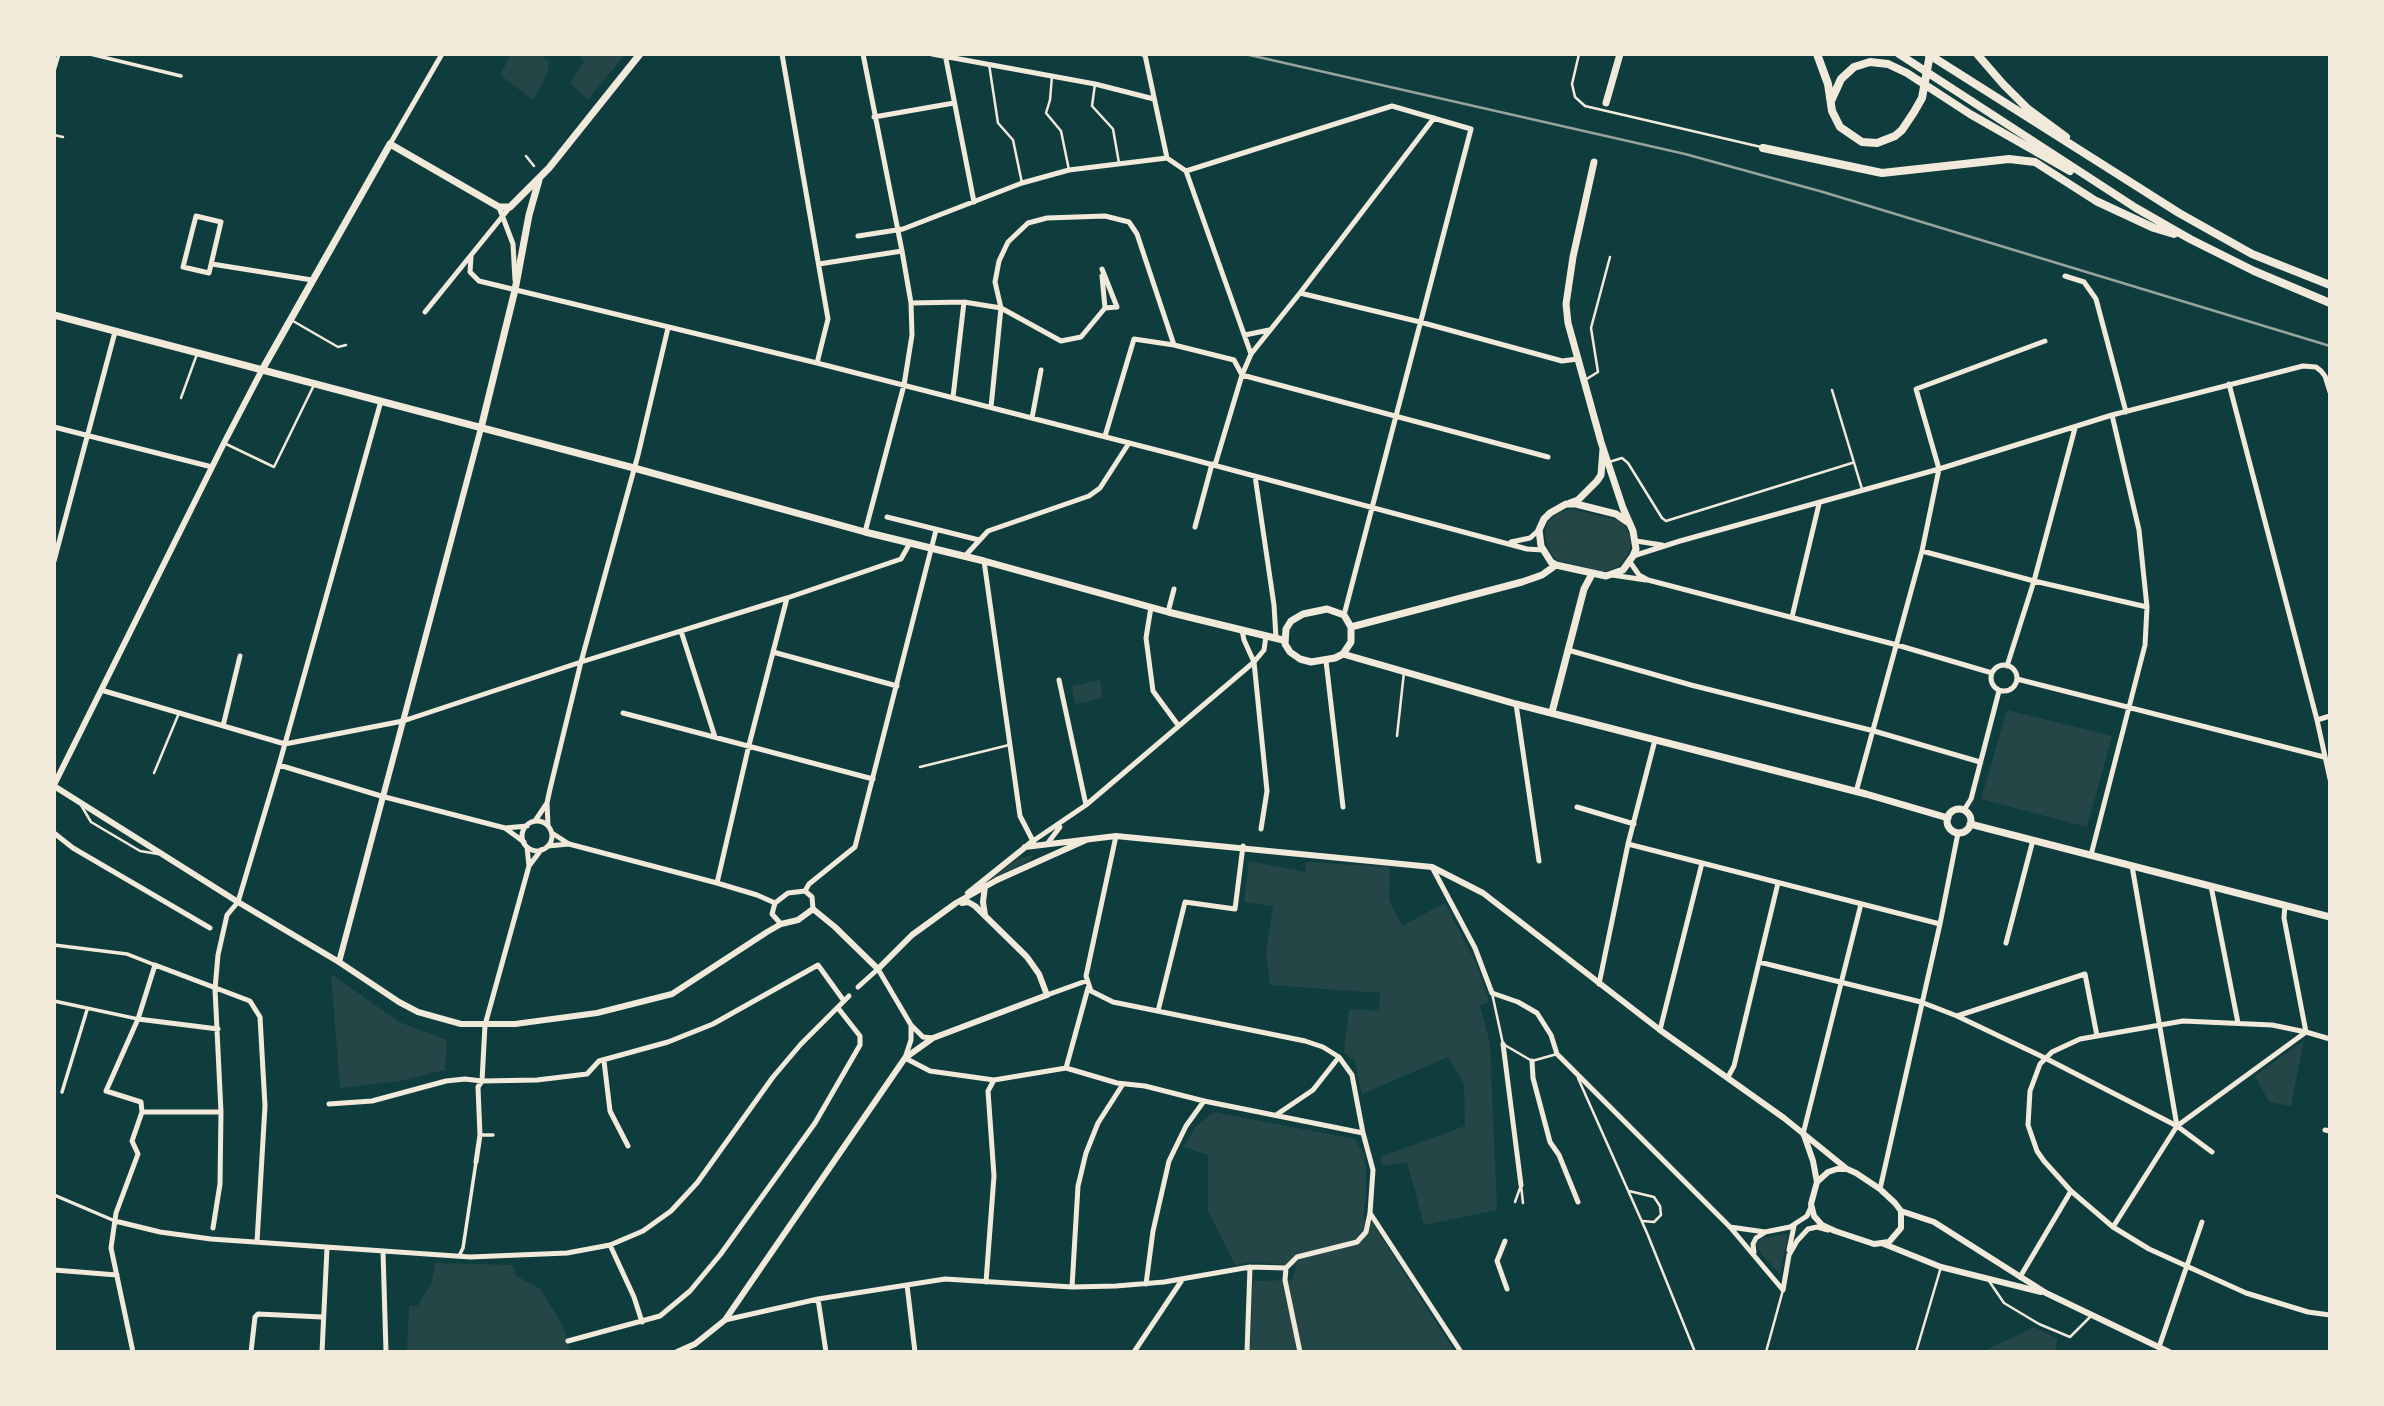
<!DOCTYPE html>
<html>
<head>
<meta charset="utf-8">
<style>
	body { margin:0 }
	#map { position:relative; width:2384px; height:1406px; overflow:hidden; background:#0f3d3e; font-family:Merriweather,serif }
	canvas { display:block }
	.frame { position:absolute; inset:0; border:56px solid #f1e9da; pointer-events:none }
</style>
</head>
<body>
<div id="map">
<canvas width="2384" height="1406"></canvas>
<div class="frame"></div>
</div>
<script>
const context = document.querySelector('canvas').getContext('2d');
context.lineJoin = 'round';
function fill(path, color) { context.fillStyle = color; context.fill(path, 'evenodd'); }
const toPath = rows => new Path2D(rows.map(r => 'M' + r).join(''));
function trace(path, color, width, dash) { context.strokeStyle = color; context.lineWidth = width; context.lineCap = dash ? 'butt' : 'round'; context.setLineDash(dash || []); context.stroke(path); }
fill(toPath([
	[511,54,541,54,548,61,549,67,544,80,533,100,500,75],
	[577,54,625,54,588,100,570,83,584,62],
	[1570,509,1622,521,1630,536,1630,551,1619,566,1610,570,1600,571,1557,560,1552,555,1546,541,1545,533,1547,523,1554,515],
	[1100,680,1103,698,1075,704,1072,686],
	[2007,710,2112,736,2087,827,1981,799],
	[1034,854,1030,860,984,883,1016,860],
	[1249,861,1305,872,1306,862,1390,867,1389,900,1402,926,1445,903,1476,963,1489,1002,1480,1005,1490,1044,1497,1210,1424,1225,1407,1162,1383,1166,1380,1157,1465,1126,1464,1084,1448,1057,1362,1094,1355,1062,1344,1052,1349,1009,1379,1011,1380,993,1270,985,1266,952,1273,906,1244,902],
	[331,974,399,1022,447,1040,445,1070,399,1081,340,1088],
	[2304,1040,2291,1106,2269,1102,2255,1076],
	[1214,1112,1355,1139,1364,1154,1366,1169,1366,1197,1363,1219,1373,1224,1455,1352,1250,1352,1253,1281,1292,1280,1297,1266,1250,1262,1235,1265,1208,1211,1208,1155,1184,1147,1195,1127],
	[1784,1234,1788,1235,1780,1274,1763,1256,1756,1245,1761,1238],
	[435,1263,513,1265,516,1276,539,1288,556,1314,562,1324,571,1352,407,1352,409,1306,417,1306,431,1285],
	[2034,1327,2058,1339,2055,1352,1982,1352]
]), '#244646');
trace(toPath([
	[1579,54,1572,84,1575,97,1585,106,1761,147],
	[989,64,998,123,1013,140,1022,183],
	[1052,76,1050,100,1046,113,1061,131,1069,170],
	[1095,84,1092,106,1113,129,1119,163],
	[54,135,63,137],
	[526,156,534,166],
	[293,321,338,347,346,345],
	[1585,380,1598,372,1591,328,1610,257],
	[1832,390,1862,489],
	[181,398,197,354],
	[224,443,274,467,314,385],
	[1609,462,1622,458,1628,463,1662,518,1666,521,1852,463],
	[1397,736,1404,672],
	[920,767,1009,745],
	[154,773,179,713],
	[81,805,91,822,140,851,158,854],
	[1492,993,1503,1044,1532,1061,1557,1054],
	[1578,1078,1647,1233,1695,1352],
	[1521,1185,1523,1203],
	[1629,1191,1654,1197,1660,1206,1661,1215,1654,1222,1643,1221],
	[1515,1202,1520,1188],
	[1989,1281,2004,1303,2039,1324,2070,1337,2091,1316],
	[1766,1352,1783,1290],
	[1916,1352,1941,1267]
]), '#f1e9da', 2.5);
trace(toPath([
	[90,54,181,76],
	[54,71,59,54],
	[54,945,127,954,155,965],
	[54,1001,138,1019],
	[62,1092,87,1010],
	[480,1135,493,1135],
	[54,1195,115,1221],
	[459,1256,463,1248,476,1162]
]), '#f1e9da', 3.5);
trace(toPath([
	[782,54,828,319,817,363],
	[863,54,902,251,911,303,912,335,904,385,865,532],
	[932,54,1095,84,1154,99],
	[945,54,974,202],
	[1142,54,1145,55,1167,158],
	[874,117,954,103],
	[390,144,442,54],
	[1186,171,1251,354],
	[499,207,513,244,515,280],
	[196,216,221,222,209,273,183,267,196,216],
	[858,236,903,229,1022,183,1069,170,1167,158,1186,171,1392,106,1471,129,1344,615],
	[471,257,470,272,479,281,817,363,1176,455,1527,549,1543,550],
	[212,264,312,280],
	[819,264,902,251],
	[1102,276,1105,308],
	[2065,276,2084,282,2096,299,2126,412],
	[1300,293,1420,322,1562,361,1578,359],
	[911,303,964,302,1001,308,1061,341,1081,337,1105,308,1117,307,1102,269],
	[425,312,510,207],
	[1245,335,1269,330],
	[2229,384,2317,720,2330,779],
	[953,397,964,302],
	[991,407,1001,308,995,282,999,261,1008,242,1028,223,1047,218,1105,216,1129,222,1137,234,1174,345,1234,360,1242,375,1548,457],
	[1032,418,1041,370],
	[54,427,212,467],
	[1105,436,1134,339,1174,345],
	[1215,465,1242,375,1251,354,1300,293,1434,118],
	[1255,476,1274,605,1276,638],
	[887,517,979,540],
	[1195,527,1212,464],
	[1636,541,1662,545],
	[1511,542,1530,538,1539,530],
	[1922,551,2034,581,2147,607],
	[965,556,988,531,1089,496,1100,488,1129,443],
	[1633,556,1680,541,1939,469,2112,415,2303,366,2316,367,2321,371,2325,376,2330,392],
	[54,561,115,332],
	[984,561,1020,816,1033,841,1086,805,1254,662,1264,650,1266,636],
	[1630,562,1639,575,1648,580,1897,645,1992,673],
	[1612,575,1646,580],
	[1151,607,1146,638,1153,691,1178,725],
	[1168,612,1174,589],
	[1792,617,1819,504],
	[1242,630,1244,640,1254,662,1267,791,1261,829],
	[681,631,715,737],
	[1568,650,1691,685,1874,731,1980,762],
	[773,652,897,686],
	[1326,661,1343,807],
	'1991 678a13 13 0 1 1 26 0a13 13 0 1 1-26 0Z',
	[2007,666,2034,581,2075,428],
	[2017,679,2324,757],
	[1059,680,1086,805],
	[101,690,285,744,403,721,581,662,787,598,901,559,910,543],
	[1516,704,1539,861],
	[623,713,873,779],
	[2317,720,2330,716],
	[223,726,240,656],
	[279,765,381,796,505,828,524,842],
	[1856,792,1922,551,1939,469,1916,389,2045,341],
	[1577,807,1634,824],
	[1964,810,1971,799,1999,691],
	[535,821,547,803],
	'522 836a15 15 0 1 1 30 0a15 15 0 1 1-30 0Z',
	[548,825,547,803,550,789,581,662,638,455,668,328],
	[505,828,527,826],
	[54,833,73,848,210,928],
	[552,833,569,844],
	[1116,836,1086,976,1091,991,1113,1002,1305,1041,1323,1047,1339,1057,1352,1075,1363,1133,1373,1170,1370,1213,1366,1232,1357,1242,1297,1257,1286,1268,1285,1280,1300,1352],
	[1047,844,1060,827],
	[1628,844,1940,924],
	[548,846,569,844,717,883,757,895,775,903],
	[2091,855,2145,645,2147,607,2139,530,2112,415],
	[529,866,541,850],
	[2132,866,2177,1126],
	[1432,867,1475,948,1492,993,1518,1002,1537,1013,1551,1035,1557,1054,1730,1227,1783,1290],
	[717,883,749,745,787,598],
	[2211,886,2238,1023],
	[805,891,812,897,813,909],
	[775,903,788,893,805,891,809,884,855,847,936,530],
	[775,903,772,914,781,924],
	[2285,905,2284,918,2306,1032,2272,1025,2183,1021,2080,1039,2052,1052,2040,1064,2030,1091,2028,1125,2037,1151,2044,1161,2071,1191,2113,1227,2149,1249,2246,1293,2308,1312,2330,1315],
	[2006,943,2033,840],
	[1759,962,1921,1002,1957,1016,2045,1058,2177,1126,2212,1152],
	[1599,984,1628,844,1655,740],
	[858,987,878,969,911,1025,911,1040,905,1058,930,1071,994,1080],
	[1047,995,1086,981],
	[1158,1011,1185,902,1235,909,1243,846],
	[1957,1016,2085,974,2097,1036],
	[138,1019,218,1029],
	[911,1025,923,1037,933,1038],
	[1660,1030,1702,863],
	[1503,1044,1521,1185],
	[604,1061,610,1111,628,1146],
	[1532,1061,1533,1078,1550,1142,1559,1155,1578,1202],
	[1066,1068,1088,988],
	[1728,1077,1734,1066,1778,883],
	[329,1104,372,1101,446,1081,465,1079,482,1081,537,1080,587,1074,599,1061,668,1042,713,1024,818,965,844,1001],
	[142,1112,221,1112],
	[1276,1115,1313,1090,1339,1057],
	[2325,1130,2330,1131],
	[1803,1134,1861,904],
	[476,1162,480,1135,478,1087,482,1081,485,1025,529,866,527,847],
	[1880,1189,1940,924,1958,833],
	[1370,1213,1461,1352],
	[115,1221,160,1232,211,1239,470,1257,567,1253,610,1245,643,1231,671,1211,697,1183,773,1077,801,1044,849,996],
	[1730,1227,1765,1232,1790,1227,1807,1216,1811,1207],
	[2113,1227,2177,1126,2306,1032,2330,1039],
	[213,1228,220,1184,221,1112,215,989,218,955,227,915,238,902,279,765,381,401],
	[1505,1241,1497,1261,1507,1289],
	[610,1245,634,1297,642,1322],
	[1789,1250,1794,1226],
	[383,1251,386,1352],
	[1754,1252,1753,1244,1756,1238,1764,1233],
	[54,1270,117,1275],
	[2020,1277,2071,1191],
	[986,1282,994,1176,988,1091,994,1080,1066,1068,1117,1083,1145,1086,1204,1101,1363,1133],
	[1146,1284,1153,1231,1169,1161,1186,1126,1204,1101],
	[907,1285,915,1352],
	[1072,1287,1078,1186,1086,1153,1098,1123,1123,1084],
	[1783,1290,1789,1255,1797,1241,1808,1229,1817,1227,1828,1230],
	[818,1299,826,1352],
	[725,1320,818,1299,945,1279,1072,1287,1116,1286,1164,1282,1250,1267,1286,1268],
	[568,1341,660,1316,690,1291,720,1255,815,1123,860,1045,860,1036,838,1008],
	[2159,1347,2202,1222],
	[133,1352,111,1248,116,1213,138,1154,132,1141,142,1112,141,1102,106,1091,138,1019,155,965,250,1001,260,1017,265,1106,257,1242],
	[251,1352,255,1317,258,1314,322,1317],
	[322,1352,327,1248],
	[1134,1352,1182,1280],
	[1247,1352,1250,1267]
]), '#f1e9da', 5);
trace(toPath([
	[54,785,224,443,262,370],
	[54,786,238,902,339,962,399,1002,418,1012,461,1024,515,1024,597,1013,672,994,767,932,781,924,798,920,813,909,835,927,878,969,912,935,956,903,997,880,1086,840],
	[1025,847,1116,836,1432,867,1483,893,1660,1030,1784,1118,1847,1169],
	[968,893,1033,841],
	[985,915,983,902,985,886],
	[339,962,481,428],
	[1804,1135,1813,1161,1817,1182],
	[1837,1169,1847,1169,1856,1173,1880,1189,1895,1203,1901,1211,1901,1228,1889,1242,1874,1244,1835,1231,1822,1225,1814,1216,1811,1204,1817,1182,1828,1172,1837,1169],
	[1901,1211,1934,1222,2046,1293,2169,1352],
	[1884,1244,1941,1267,2041,1292],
	[677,1352,695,1344,725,1320,905,1058,933,1038,1047,995,1039,974,1027,957,975,906,968,902,962,903]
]), '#f1e9da', 6);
trace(toPath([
	[1606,103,1620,54],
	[1594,162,1573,257,1566,304,1568,323,1601,442,1623,508,1633,531,1636,549,1633,556,1623,570,1606,576,1556,565,1551,562,1541,546,1539,530,1544,519,1550,513,1566,504,1576,504,1616,514,1629,523],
	[54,315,634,468,865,532,984,561,1168,612,1283,640],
	[262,370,390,144,499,207,510,207,549,168,640,54],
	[481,428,515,290,529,215,539,180],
	[1570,503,1578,500,1597,481,1601,475,1603,449],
	[1327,609,1344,615,1351,627,1351,642,1343,654,1335,658,1311,662,1300,659,1290,652,1285,644,1286,629,1291,621,1303,614,1327,609],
	[1351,627,1522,582,1542,575,1556,565],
	[1343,654,1516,704,1866,794,1948,818],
	[1552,712,1584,589,1592,574],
	'1947 821a12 12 0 1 1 24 0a12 12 0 1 1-24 0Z',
	[1970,824,2330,917]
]), '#f1e9da', 7);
trace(toPath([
	[1817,54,1828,84,1832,111,1840,127,1862,142,1877,143,1895,136,1902,130,1914,112,1922,98,1930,54],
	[1899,54,2136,208,2190,239,2254,271,2330,303],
	[1928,54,2179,213,2252,254,2330,285],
	[1977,54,2003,84,2028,109,2066,137],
	[1831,101,1841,79,1854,67,1870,62,1888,64,1907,73,1970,114,2070,171],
	[1763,148,1882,173,2009,159,2035,162,2096,201,2154,228,2174,234]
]), '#f1e9da', 8);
trace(toPath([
	[1245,54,1685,154,1823,192,2330,346]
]), '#97a49c', 2.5);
</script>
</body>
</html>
